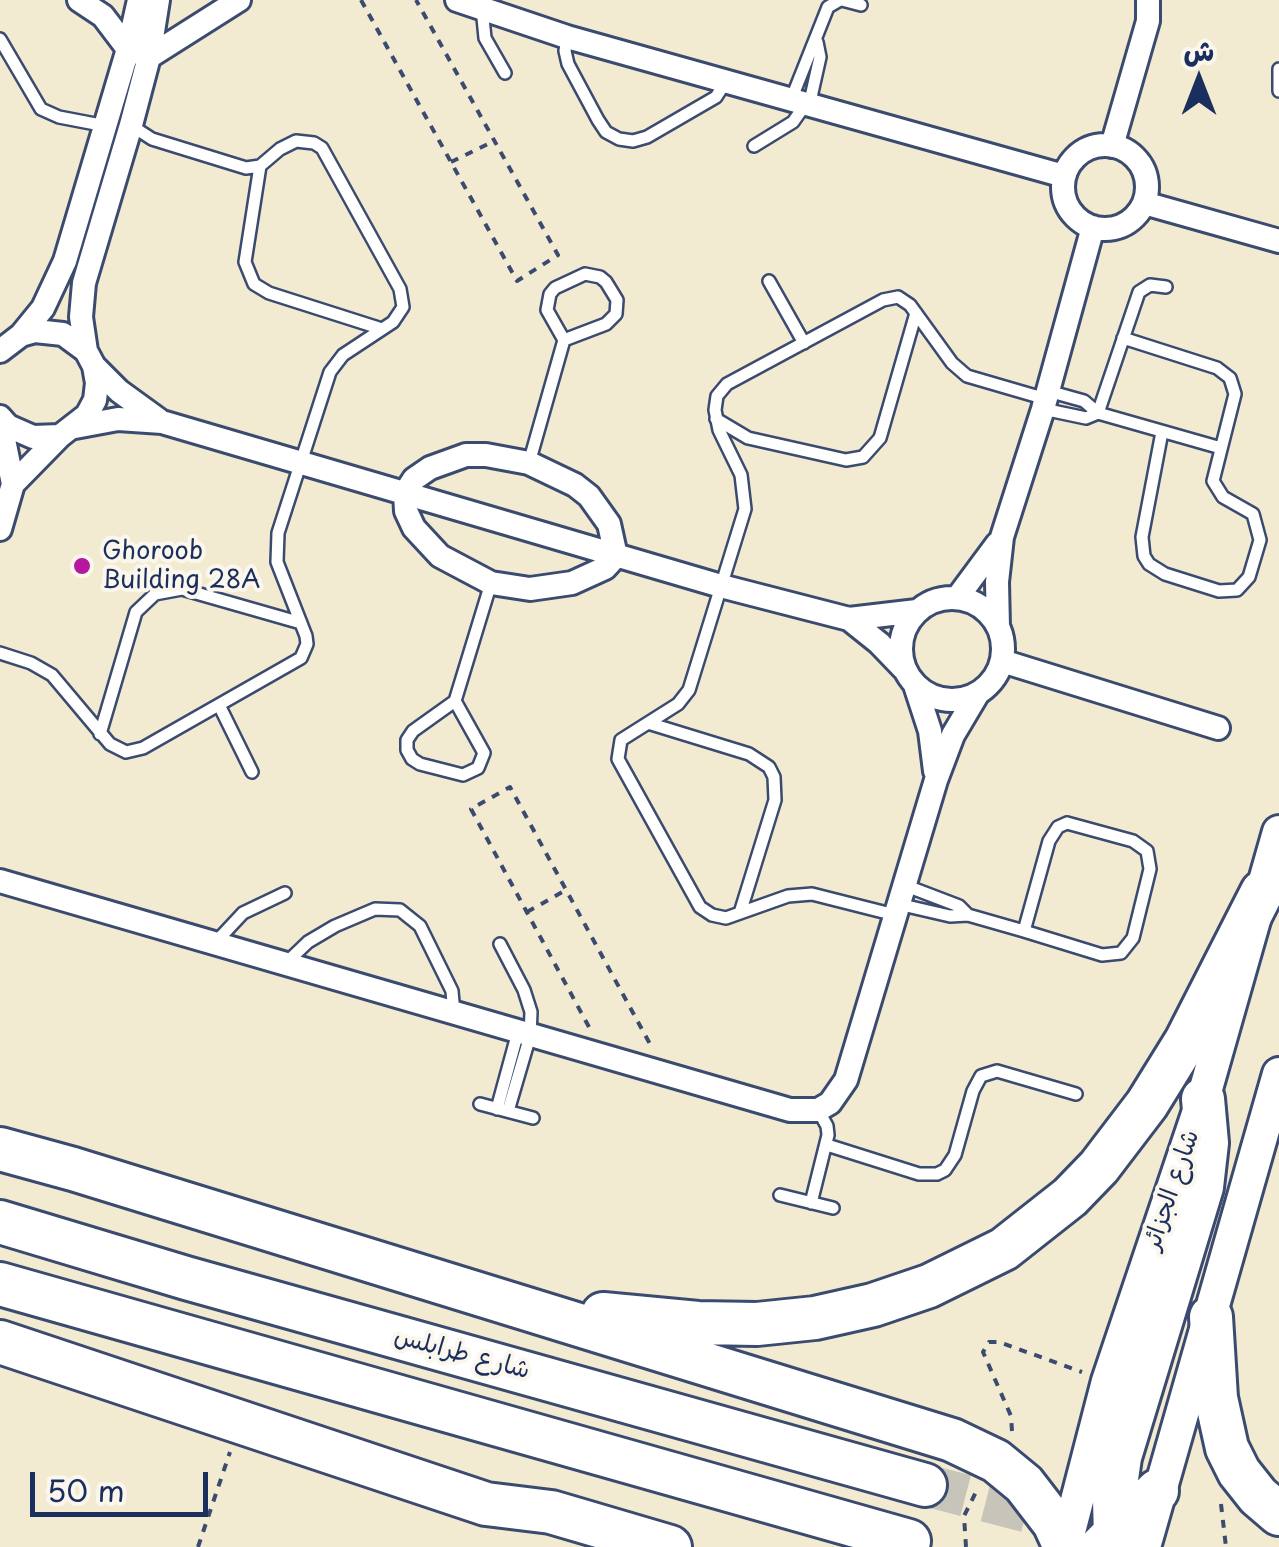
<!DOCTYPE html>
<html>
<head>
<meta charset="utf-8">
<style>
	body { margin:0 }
	#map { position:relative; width:1279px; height:1547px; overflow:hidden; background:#f2ead1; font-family:"Playpen Sans","Playpen Sans Arabic",sans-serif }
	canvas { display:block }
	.north { position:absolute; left:1149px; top:30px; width:100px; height:100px; -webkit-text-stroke:8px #fbf7ec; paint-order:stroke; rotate:0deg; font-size:28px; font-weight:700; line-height:40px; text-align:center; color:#1b2f5e }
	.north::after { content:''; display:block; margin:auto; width:35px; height:45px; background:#1b2f5e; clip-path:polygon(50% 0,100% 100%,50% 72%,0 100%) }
	.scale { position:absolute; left:30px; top:1472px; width:178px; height:45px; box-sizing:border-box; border:5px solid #1b2f5e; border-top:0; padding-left:12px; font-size:30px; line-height:35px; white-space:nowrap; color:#1b2f5e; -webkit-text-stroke:8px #fbf7ec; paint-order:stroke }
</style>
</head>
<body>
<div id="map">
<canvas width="1279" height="1547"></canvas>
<div class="north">ش</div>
<div class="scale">50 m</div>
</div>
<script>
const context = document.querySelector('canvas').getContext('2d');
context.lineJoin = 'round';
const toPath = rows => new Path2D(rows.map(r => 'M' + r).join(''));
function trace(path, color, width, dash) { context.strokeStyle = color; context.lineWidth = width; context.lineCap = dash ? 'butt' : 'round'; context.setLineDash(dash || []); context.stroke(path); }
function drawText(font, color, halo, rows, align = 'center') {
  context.font = font + ' "Playpen Sans","Playpen Sans Arabic",sans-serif'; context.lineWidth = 8; context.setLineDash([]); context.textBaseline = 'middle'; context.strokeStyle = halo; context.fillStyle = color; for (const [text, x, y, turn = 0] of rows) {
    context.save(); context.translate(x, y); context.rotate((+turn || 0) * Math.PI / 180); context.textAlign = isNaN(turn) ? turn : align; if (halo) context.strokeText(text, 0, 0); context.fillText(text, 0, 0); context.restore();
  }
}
trace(toPath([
	[925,1485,1071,1523]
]), '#c7c5ba', 42, [42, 21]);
const lane = toPath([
	[842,0,861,5],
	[482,8,485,38,505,73],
	[567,37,565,51,568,64,598,120,606,132,619,139,633,141,647,137,716,97,725,83],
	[0,39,41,109,59,117,106,126],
	[1279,69,1279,91],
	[791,100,828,7,840,0],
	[809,106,820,57,817,42],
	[754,146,793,122,805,105],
	[260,166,245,262,254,284,269,293,382,329],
	[585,274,600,277,606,282,617,300,616,314,606,324,564,340,547,310,550,294,555,288,585,274],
	[769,281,804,343],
	[1123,338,1217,368,1230,378,1235,394,1213,481,1223,497,1253,514,1260,540,1249,577,1237,590,1219,591,1165,574,1149,564,1144,556,1142,537,1162,432],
	[1048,391,1084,401,1098,413,1221,448],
	[1043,409,1086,418,1098,413],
	[1098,413,1139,292,1150,285,1166,287],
	[716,419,748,438,846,460,863,457,880,438,916,313],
	[529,463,564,340],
	[0,653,31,663,52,675,110,744,126,752,143,748,301,658,307,644,306,636,277,562,278,533,330,372,343,355,393,322,403,307,400,289,322,148,314,143,296,141,280,149,260,166,246,168,152,139,132,126],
	[455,701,484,753,478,768,463,775,420,764,412,759,407,750,407,740,413,731,455,701],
	[455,701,491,583],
	[219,705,252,772],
	[648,723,749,754,769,767,774,777,775,800,740,913],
	[100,734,136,612,155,594,182,589,301,623],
	[1067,823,1133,841,1147,851,1150,869,1133,938,1121,953,1102,955,1024,931,1049,841,1058,827,1067,823],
	[904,885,959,906,968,915],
	[898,904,950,916,968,915,1024,931],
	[895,915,812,894,788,896,726,918,712,915,700,907,618,759,621,740,678,704,689,690,745,509,741,475,719,430,715,410,717,396,727,384,883,300,898,297,910,305,952,363,967,376,1046,399],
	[215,943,243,913,285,893],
	[500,944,524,990,531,1012,530,1036,508,1111],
	[285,964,308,942,335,926,375,909,400,910,420,926,452,991,454,1014],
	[480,1104,533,1118],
	[497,1109,518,1032],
	[827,1145,919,1174,937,1174,945,1170,955,1155,973,1091,981,1076,997,1071,1076,1094],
	[780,1195,833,1208],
	[811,1203,828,1135,827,1126,818,1110]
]);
const street = toPath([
	[79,0,103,16,128,49,149,57,239,0],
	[457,0,567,37,1064,176],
	'1063 187a42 42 0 1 1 84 0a42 42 0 1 1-84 0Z',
	[1112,146,1148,21,1148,0],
	[1144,203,1279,241],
	[21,335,43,308,65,261,128,49,139,0],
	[0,351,21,335,35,331,63,334,86,351,94,366,97,383,95,400,87,415,60,436,33,437,8,426,0,417],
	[86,351,81,317,84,283,131,125,149,57,158,0],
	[94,366,119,391,159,420],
	[0,420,13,484],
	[75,427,118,419,162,422,721,586,849,619,917,611],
	[466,455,486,455,529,463,575,485,589,496,609,524,616,556,605,568,572,583,530,589,491,583,440,556,414,528,406,511,405,493,414,479,430,468,466,455],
	[0,529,13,484,60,436],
	[957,598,997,544],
	'901 649a51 51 0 1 1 102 0a51 51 0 1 1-102 0Z',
	[849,619,879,643,905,670],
	[998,627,997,582,1002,537,1043,409,1093,227],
	[1002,661,1218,728],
	[915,685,930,731,935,771],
	[0,881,790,1110,818,1110,830,1103,846,1080,936,780,953,735,978,693]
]);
const secondary = toPath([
	[1065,1547,1108,1381,1203,1099,1279,832],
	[1144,1547,1279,1074]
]);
const highway = toPath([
	[0,1149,73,1169,952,1440,996,1461,1024,1484,1054,1523,1065,1547],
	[0,1222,186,1278,925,1485],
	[0,1284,909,1541],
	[603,1314,698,1323,757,1324,815,1318,873,1305,929,1286,1004,1249,1070,1197,1099,1167,1147,1104,1186,1041,1262,892],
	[1211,1317,1216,1398,1227,1448,1239,1472,1258,1496,1279,1514],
	[0,1342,486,1504,551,1512,670,1547],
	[1101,1547,1157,1491],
	[1119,1547,1115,1537,1114,1500,1120,1457,1202,1187,1207,1143,1203,1099]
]);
trace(lane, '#3b4b6f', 16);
trace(street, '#3b4b6f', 28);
trace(secondary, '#3b4b6f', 38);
trace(highway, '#3b4b6f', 48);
trace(toPath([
	[361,0,517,281,558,255,416,0],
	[451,162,494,141],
	[527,912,566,890],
	[589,1027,471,809,510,787,650,1044],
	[1012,1431,1011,1416,983,1352,989,1342,999,1342,1082,1372],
	[1221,1504,1226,1547],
	[198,1547,230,1452],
	[966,1547,964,1516,977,1490]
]), '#3b4b6f', 4, [8, 8]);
trace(lane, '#fff', 11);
trace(street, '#fff', 22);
trace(secondary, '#fff', 32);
trace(highway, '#fff', 42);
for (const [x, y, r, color] of [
	[82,566,10,"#b5179e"]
]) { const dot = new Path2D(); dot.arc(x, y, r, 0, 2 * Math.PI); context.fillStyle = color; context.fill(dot); trace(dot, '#fbf7ec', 4); }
drawText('25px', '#1b2f5e', '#fbf7ec', [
	["Ghoroob",102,552],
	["Building 28A",102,581]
], 'left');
drawText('25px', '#1b2f5e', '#fbf7ec', [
	["شارع الجزائر",1172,1190,-71],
	["شارع طرابلس",462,1354,15]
]);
</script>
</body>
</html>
